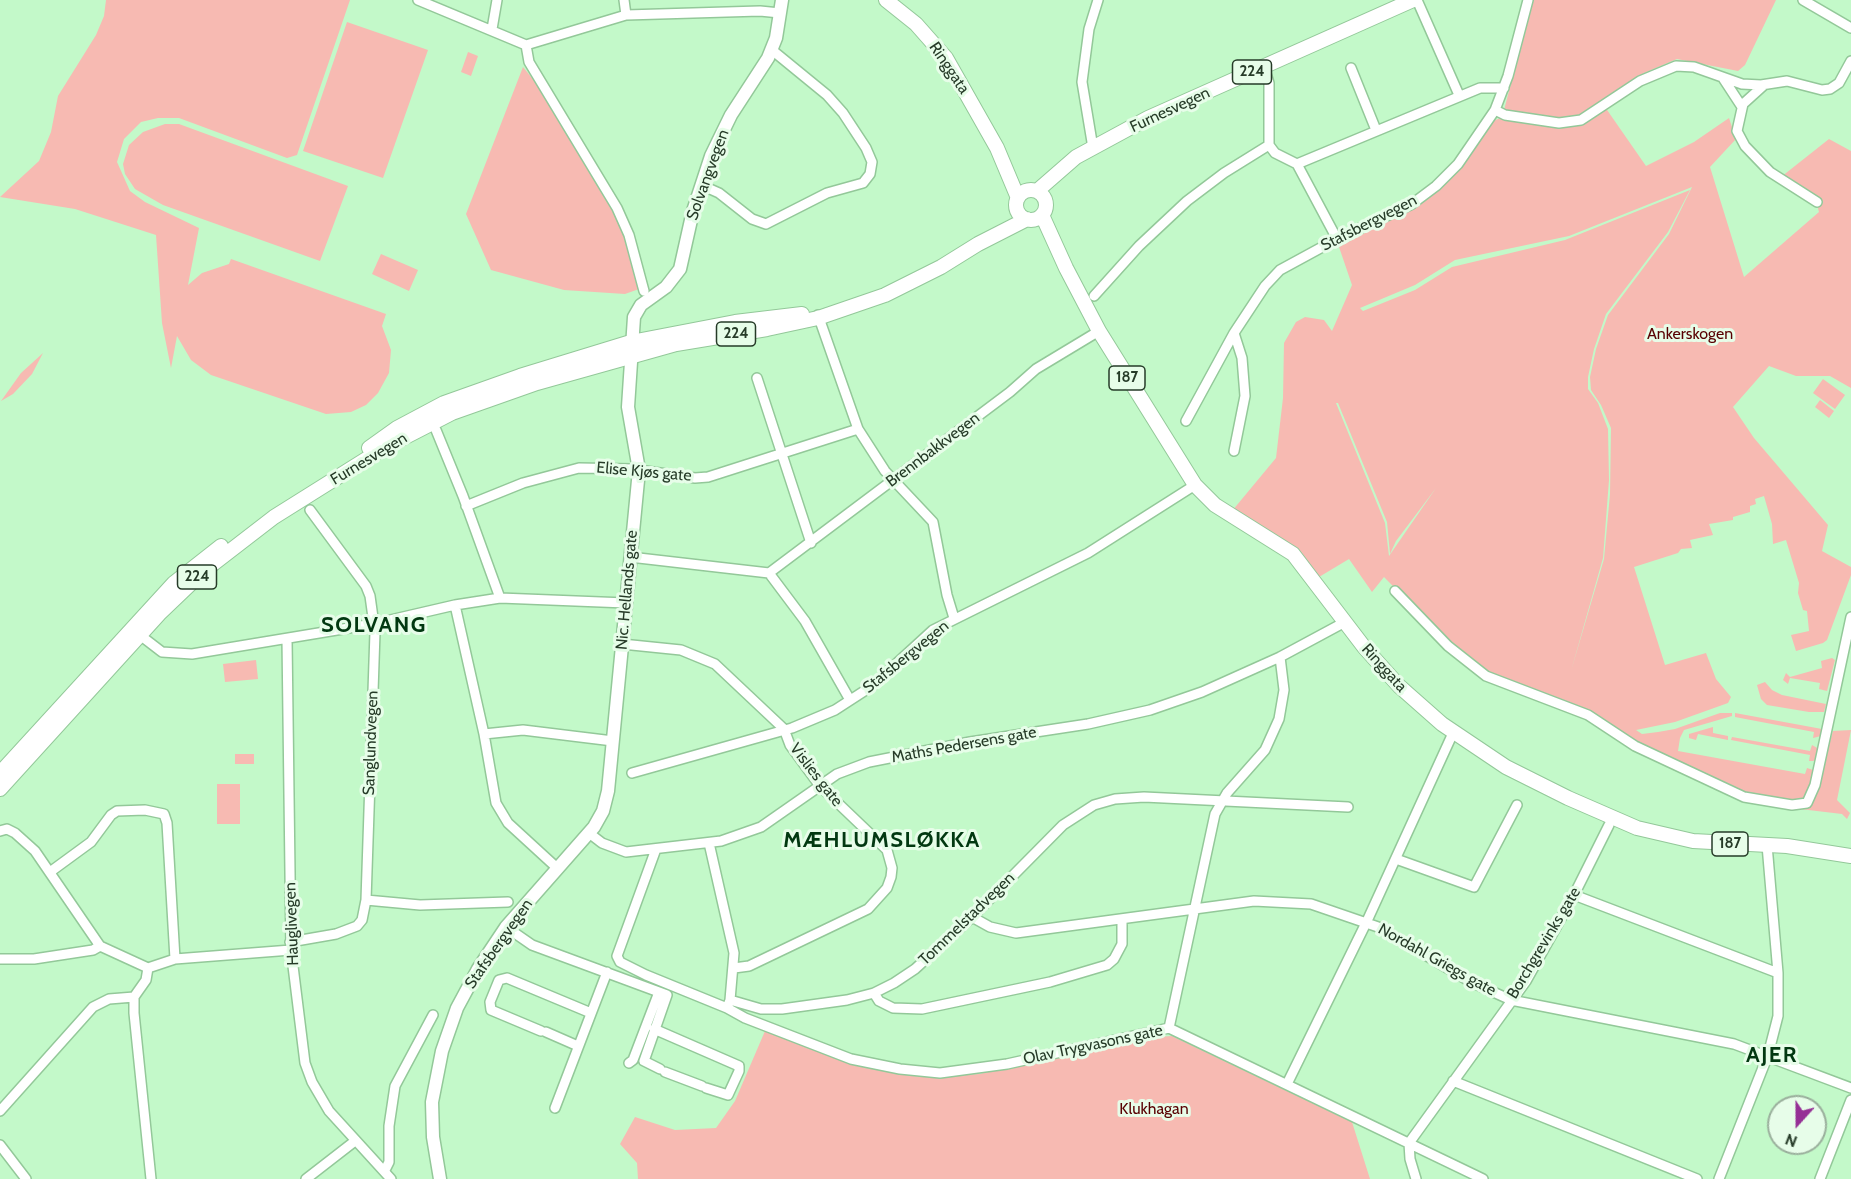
<!DOCTYPE html>
<html>
<head>
<meta charset="utf-8">
<style>
	body { margin:0 }
	#map { position:relative; width:1851px; height:1179px; overflow:hidden; background:#c3f9c9; font-family:Cabin,sans-serif }
	canvas { display:block }
	.north { position:absolute; left:1767px; top:1095px; width:60px; height:60px; box-sizing:border-box; background:#e7fde9; border:2px solid #9aaf9c; border-radius:50%; rotate:201deg; font-size:16px; font-weight:700; line-height:24px; text-align:center; color:#263b28 }
	.north::after { content:''; display:block; margin:auto; width:21px; height:27px; background:#953095; clip-path:polygon(50% 0,100% 100%,50% 72%,0 100%) }
</style>
</head>
<body>
<div id="map">
<canvas width="1851" height="1179"></canvas>
<div class="north">N</div>
</div>
<script>
const context = document.querySelector('canvas').getContext('2d');
context.lineJoin = 'round';
function fill(path, color) { context.fillStyle = color; context.fill(path, 'evenodd'); }
const toPath = rows => new Path2D(rows.map(r => 'M' + r).join(''));
function trace(path, color, width, dash) { context.strokeStyle = color; context.lineWidth = width; context.lineCap = dash ? 'butt' : 'round'; context.setLineDash(dash || []); context.stroke(path); }
function drawText(font, color, halo, rows, align = 'center') {
  context.font = font + ' Cabin,sans-serif'; context.lineWidth = 6; context.setLineDash([]); context.textBaseline = 'middle'; context.strokeStyle = halo; context.fillStyle = color; for (const [text, x, y, turn = 0] of rows) {
    context.save(); context.translate(x, y); context.rotate((+turn || 0) * Math.PI / 180); context.textAlign = isNaN(turn) ? turn : align; if (halo) context.strokeText(text, 0, 0); context.fillText(text, 0, 0); context.restore();
  }
}
fill(toPath([
	[106,0,350,0,297,155,287,158,179,118,158,118,141,122,124,139,117,162,130,191,145,202,199,228,188,285,202,273,229,264,231,259,386,314,382,326,391,350,389,373,378,393,366,405,351,412,326,414,211,375,191,360,177,336,171,368,162,323,156,235,75,209,0,197,39,161,51,132,58,96,96,35,104,16],
	[1533,0,1776,0,1745,65,1738,71,1677,59,1644,73,1584,114,1561,118,1515,114,1504,110],
	[347,22,428,50,383,178,303,151],
	[468,52,478,56,471,76,461,72],
	[523,67,536,83,611,204,626,240,639,289,625,294,564,290,491,270,466,214],
	[1605,107,1646,166,1694,142,1729,118,1736,139,1710,167,1744,277,1819,212,1815,197,1781,177,1829,139,1851,151,1851,388,1830,376,1796,376,1769,366,1733,407,1754,438,1828,525,1822,551,1851,567,1851,575,1827,640,1823,643,1796,651,1791,635,1809,631,1807,611,1803,610,1798,593,1799,583,1786,540,1773,544,1772,524,1764,496,1755,499,1756,504,1750,506,1750,512,1733,517,1733,520,1709,524,1713,535,1690,540,1692,548,1681,549,1678,553,1634,567,1665,665,1706,653,1716,679,1731,697,1728,703,1675,722,1636,730,1642,734,1658,732,1675,729,1720,713,1732,713,1732,716,1684,730,1680,738,1678,751,1805,774,1807,768,1816,771,1812,790,1803,802,1765,799,1740,791,1642,748,1607,725,1489,674,1452,646,1384,577,1372,592,1349,559,1319,577,1232,511,1276,458,1283,398,1284,343,1296,322,1305,317,1324,320,1332,331,1352,285,1339,247,1406,211,1441,188,1489,123,1500,118,1566,124],
	[1692,187,1669,234,1608,315,1596,349,1590,377,1591,390,1601,405,1611,428,1610,494,1604,559,1571,671,1603,558,1609,480,1608,429,1598,403,1588,389,1588,377,1594,349,1606,314,1668,232,1690,190,1565,240,1452,267,1415,290,1363,311,1360,308,1415,285,1455,260,1569,236],
	[1336,403,1338,403,1387,522,1390,554,1396,541,1436,488,1389,556,1385,523],
	[165,124,179,124,348,186,320,261,163,205,135,189,125,174,123,164,129,145,143,132],
	[381,254,418,270,409,291,372,274],
	[43,353,32,374,13,394,1,401,21,373],
	[1823,379,1845,395,1835,409,1813,393],
	[1820,400,1834,411,1829,418,1815,407],
	[1832,658,1835,660,1827,691,1819,689,1820,683,1790,678,1788,684,1783,680,1786,673,1790,677,1822,668,1821,661],
	[256,660,258,679,225,682,223,664],
	[1765,682,1772,690,1782,695,1826,704,1824,712,1809,712,1767,705,1761,699,1757,685],
	[1735,713,1822,729,1821,736,1813,738,1814,732,1735,717],
	[1713,727,1713,733,1728,736,1728,740,1698,734,1696,740,1689,738,1689,734],
	[1851,730,1837,800,1850,813,1847,819,1842,814,1800,809,1811,803,1815,795,1833,731],
	[1732,737,1810,751,1812,745,1819,749,1816,760,1813,761,1809,761,1810,755,1731,740],
	[235,754,254,754,254,764,235,764],
	[217,784,240,784,240,824,217,824],
	[765,1031,846,1062,912,1076,938,1077,979,1074,1156,1037,1172,1036,1352,1122,1370,1179,638,1179,637,1163,620,1144,635,1117,675,1130,716,1128,735,1101]
]), '#f7bab2');
const street = toPath([
	[418,0,526,45],
	[624,0,626,15],
	[1417,0,1459,95],
	[1803,0,1851,28],
	[492,29,497,0],
	[526,45,529,62,617,208,629,235,644,291],
	[526,45,626,15,760,11,780,13],
	[1264,67,1269,83,1269,145,1275,153,1297,164,1337,239],
	[1351,68,1376,130],
	[1723,78,1742,107],
	[1764,85,1743,104,1737,131,1745,146,1770,172,1817,202],
	[1495,110,1505,115,1559,123,1581,120,1640,81,1676,66,1694,67,1742,84,1761,85,1787,81,1822,90,1830,89,1839,83,1851,61],
	[1093,148,1082,82,1089,29,1098,0],
	[1297,164,1480,88,1504,88],
	[701,185,719,193,752,219,766,224,827,193,863,183,870,174,872,162,866,148,843,113,827,95,772,50],
	[1094,296,1139,246,1187,201,1224,173,1269,145],
	[818,315,858,429,885,471,933,522,947,595,954,618],
	[1234,333,1242,358,1245,396,1234,451],
	[757,378,811,543],
	[1186,421,1234,333,1265,286,1280,270,1337,239,1412,204,1436,186,1458,164,1495,110,1508,76,1528,0],
	[436,430,463,496,500,598],
	[466,506,523,483,579,468,632,469,695,478,708,477,858,429],
	[630,557,769,573,805,621,850,700],
	[769,573,1010,392,1036,369,1099,331],
	[1395,591,1448,646,1486,676,1588,715,1635,746,1744,797,1792,805,1807,803,1815,785,1851,617],
	[455,605,484,734,496,803,508,823,556,867],
	[136,632,162,652,192,654,373,624,455,605,500,598,626,603],
	[287,639,291,950,305,1063,312,1082,329,1111,391,1179],
	[622,644,681,650,715,664,784,729,790,745,820,786,887,850,892,868,891,877,887,888,868,909,749,966,734,968],
	[484,734,523,730,613,741],
	[632,773,792,728,835,710,872,686,933,630,1088,553,1195,485],
	[0,831,7,829,15,833,35,851,100,946],
	[589,833,602,843,626,852,721,841,761,827,837,774,869,762,970,742,1088,724,1150,710,1202,692,1280,657,1345,622],
	[709,843,734,953,730,1000,761,1009,782,1009,847,1000,874,993,894,983,915,969,972,917,1063,825,1094,805,1115,799,1144,797,1348,807],
	[656,849,617,956,620,962,646,975,727,1008],
	[1396,859,1474,887,1517,805],
	[50,872,91,842,111,815,117,811,145,810,164,814,167,823,175,959],
	[1574,895,1778,973],
	[366,900,420,905,508,902],
	[972,917,990,927,1016,933,1254,901,1311,904,1378,927,1471,982,1511,1000,1734,1044,1851,1088],
	[506,927,532,945,659,992,633,1060,629,1063],
	[290,942,336,934,357,926,362,920,366,900,375,632,370,596,366,586,310,510],
	[0,959,34,959,93,950,100,946,148,968,175,959,291,950],
	[148,968,146,980,134,997,134,1013,151,1179],
	[659,992,667,995,644,1061,660,1069],
	[874,993,879,1001,893,1008,922,1009,1050,982,1107,965,1114,959,1122,944,1122,921],
	[730,1000,727,1008,745,1018,851,1059,900,1069,940,1073,1007,1064,1169,1028,1483,1179],
	[1169,1028,1215,814,1227,793,1265,750,1279,719,1284,690,1280,657],
	[654,1029,739,1066,739,1071,728,1095,706,1088],
	[541,1031,491,1010,490,1002,499,980,507,978,591,1013],
	[546,1032,578,1046],
	[665,1072,702,1086],
	[1453,1081,1697,1179],
	[1287,1084,1367,921,1453,733],
	[555,1108,607,972],
	[0,1111,93,1007,109,999,134,997],
	[0,1145,26,1179],
	[385,1170,389,1162,389,1126,395,1086,433,1015],
	[306,1179,355,1141],
	[1416,1179,1410,1159,1409,1143,1526,981,1574,895,1609,825],
	[1719,1179,1768,1055,1778,1016,1778,973,1767,845],
	[1820,1179,1851,1100]
]);
const secondary = toPath([
	[440,1179,433,1137,432,1102,442,1051,457,1008,478,969,506,927,594,827,603,811,608,791,639,470,628,407,634,317,641,305,666,287,680,269,693,211,711,156,731,115,768,58,776,38,782,0]
]);
const primary = toPath([
	[886,0,916,24,946,58,997,148,1018,198],
	'1016 205a15 15 0 1 1 30 0a15 15 0 1 1-30 0Z',
	[1037,191,1076,157,1148,118,1413,0],
	[1042,215,1066,268,1099,331,1195,485,1215,505,1293,554,1364,647,1399,686,1442,724,1506,767,1568,798,1637,828,1693,841,1787,846,1851,856],
	[369,448,397,428,444,403,520,376,631,342,735,322,802,314],
	[0,773,174,583,221,546],
	[0,789,159,614,204,571,274,517,384,448,452,413,537,383,676,344,767,329,818,318,885,295,941,267,978,244,1027,219]
]);
trace(street, '#93c899', 12);
trace(secondary, '#93c899', 15);
trace(primary, '#93c899', 16);
trace(street, '#fff', 9);
trace(secondary, '#fff', 12);
trace(primary, '#fff', 14);
for (const [x, y, w] of [
	[1252,72,39],
	[736,334,39],
	[1127,378,36],
	[197,577,39],
	[1730,844,36]
]) { const box = new Path2D(); box.roundRect(x - w / 2, y - 12, w, 24, 4.5); context.fillStyle = '#e7fde9'; context.fill(box); trace(box, '#263b28', 1.5); }
drawText('bold 15px', '#263b28', null, [
	["224",1252,72],
	["224",736,334],
	["187",1127,378],
	["224",197,577],
	["187",1730,844]
]);
drawText('16px', '#263b28', '#e7fde9', [
	["Ringgata",949,68,56],
	["Furnesvegen",1170,110,-25],
	["Solvangvegen",708,175,-70],
	["Stafsbergvegen",1369,223,-27],
	["Brennbakkvegen",933,450,-37],
	["Furnesvegen",369,459,-31],
	["Elise Kjøs gate",644,472,5],
	["Nic. Hellands gate",627,590,-85],
	["Stafsbergvegen",906,657,-39],
	["Ringgata",1384,668,48],
	["Sanglundvegen",371,743,-88],
	["Maths Pedersens gate",964,745,-10],
	["Vislies gate",816,775,52],
	["Tommelstadvegen",967,919,-44],
	["Hauglivegen",292,924,-92],
	["Borchgrevinks gate",1544,943,-59],
	["Stafsbergvegen",499,944,-55],
	["Nordahl Griegs gate",1437,960,29],
	["Olav Trygvasons gate",1093,1045,-12]
]);
drawText('16px', '#580002', '#e7fde9', [
	["Ankerskogen",1690,334],
	["Klukhagan",1154,1109]
]);
context.letterSpacing = '1.5px';
drawText('bold 22px', '#023811', '#e7fde9', [
	["SOLVANG",374,626],
	["MÆHLUMSLØKKA",882,841],
	["AJER",1772,1056]
]);
context.letterSpacing = '0px';
</script>
</body>
</html>
